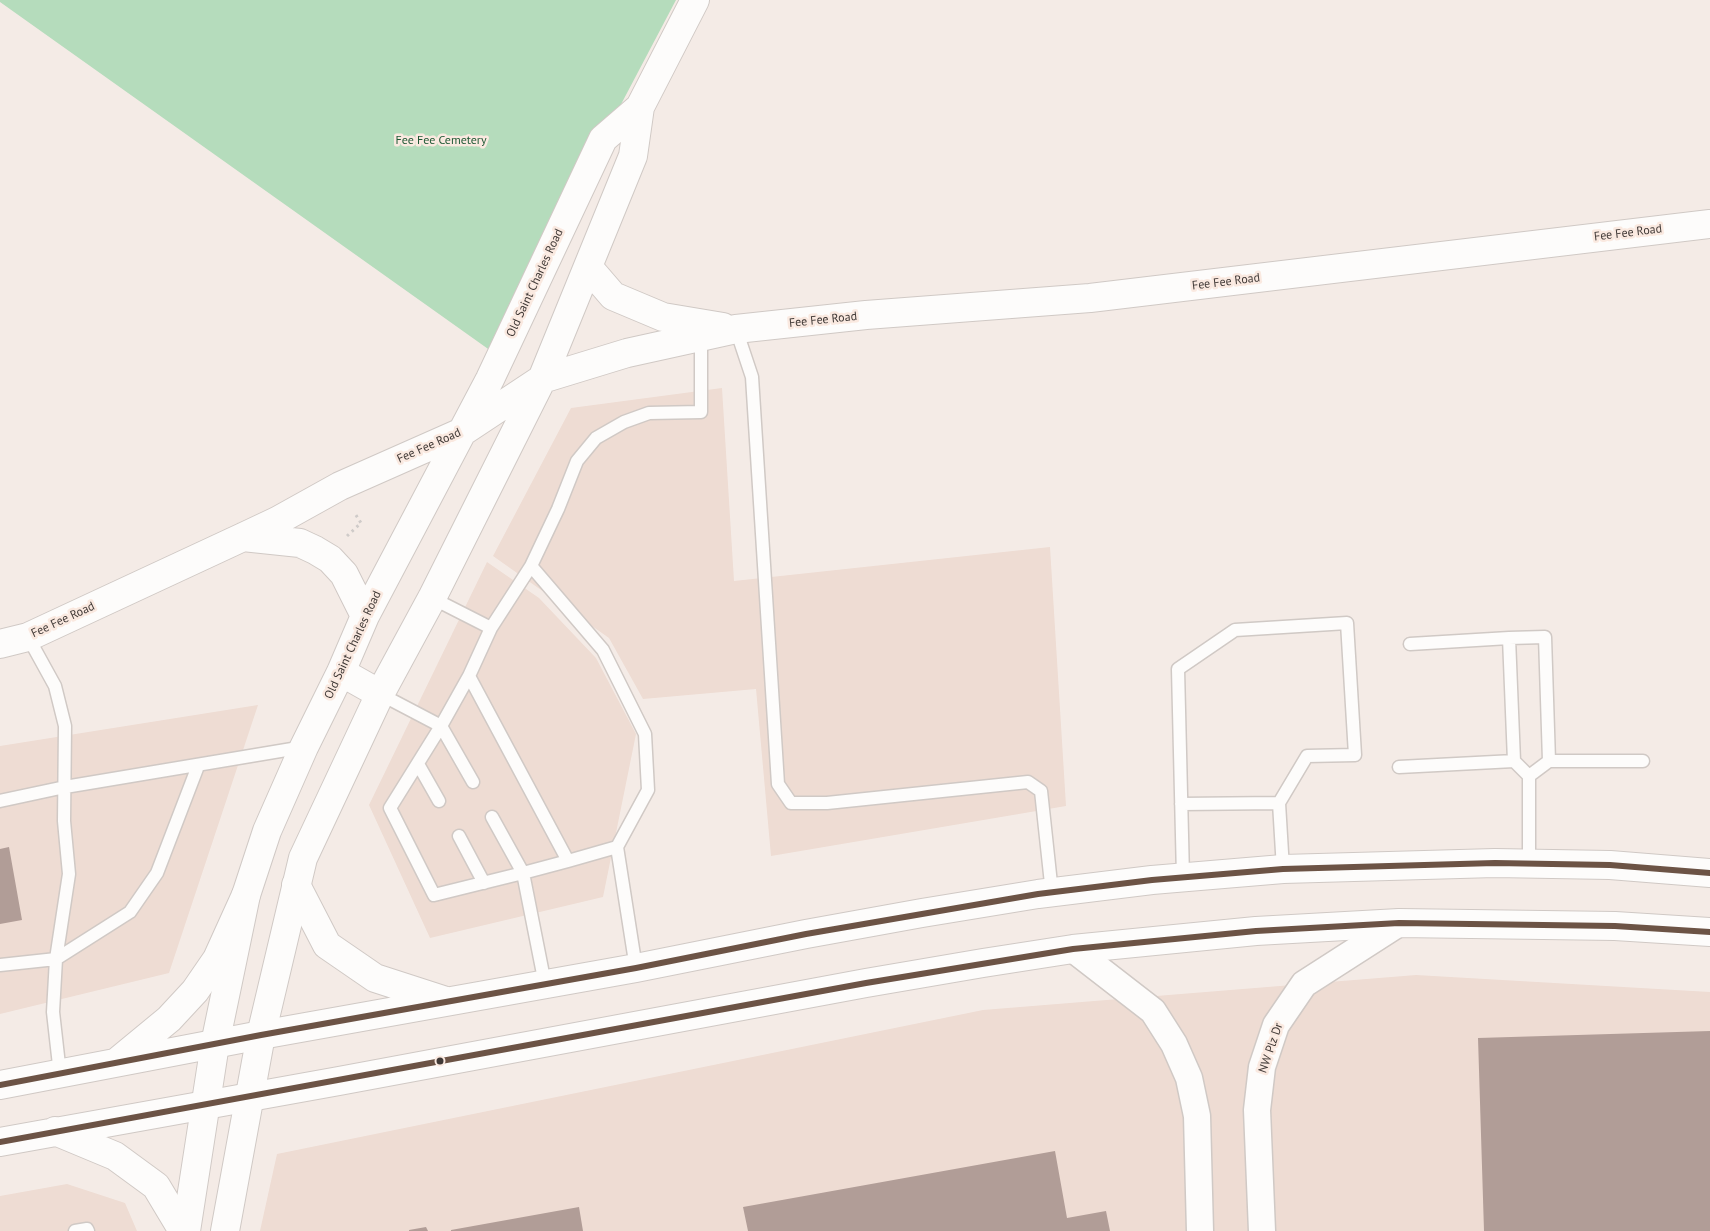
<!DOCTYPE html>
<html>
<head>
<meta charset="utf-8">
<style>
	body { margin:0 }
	canvas { display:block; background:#f4ebe6 }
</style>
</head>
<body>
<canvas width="1710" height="1231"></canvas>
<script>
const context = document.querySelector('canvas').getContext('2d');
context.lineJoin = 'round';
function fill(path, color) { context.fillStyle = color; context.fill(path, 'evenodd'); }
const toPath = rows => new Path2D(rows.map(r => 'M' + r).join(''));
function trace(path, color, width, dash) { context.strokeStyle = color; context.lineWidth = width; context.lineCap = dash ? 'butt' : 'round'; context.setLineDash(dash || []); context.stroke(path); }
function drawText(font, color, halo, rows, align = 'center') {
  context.font = font + ' "PT Sans",sans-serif'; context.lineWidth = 5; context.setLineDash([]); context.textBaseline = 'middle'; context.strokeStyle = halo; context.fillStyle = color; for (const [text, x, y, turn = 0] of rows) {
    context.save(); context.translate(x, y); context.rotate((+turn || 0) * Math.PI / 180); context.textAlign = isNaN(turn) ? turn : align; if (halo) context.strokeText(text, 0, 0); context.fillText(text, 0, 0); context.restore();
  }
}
fill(toPath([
	[722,388,734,581,1050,547,1066,806,771,856,756,689,643,699,609,638,493,556,571,408],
	[487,562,539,598,596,658,636,734,603,897,430,938,369,805],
	[258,705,169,973,0,1014,0,746],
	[1416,975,1710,992,1710,1231,260,1231,277,1154,983,1010],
	[67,1184,125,1203,137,1231,0,1231,0,1196]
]), '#eedcd3');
fill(toPath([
	[0,0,676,0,491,351,0,2]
]), '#b5dcbc');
fill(toPath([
	[9,847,22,920,0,924,0,849],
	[1710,1031,1710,1231,1484,1231,1478,1038],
	[1055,1151,1067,1218,1106,1211,1110,1231,748,1231,743,1207],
	[579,1207,583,1231,451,1231,451,1230],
	[426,1227,428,1231,409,1231,409,1230]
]), '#b19d97');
const lane = toPath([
	[736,329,752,377,778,784,791,803,827,803,1028,782,1041,791,1052,893],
	[531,566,558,509,577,461,596,438,624,422,649,413,701,412,701,337],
	[432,598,491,628,531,566,603,650,645,734,648,790,617,847,636,968],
	[28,637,55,686,65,726,64,821,69,874,56,959,53,1012,60,1074],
	[1410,644,1509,638],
	[469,676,491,628],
	[380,694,441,726,473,782],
	[1549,761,1643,761],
	[418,764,439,801],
	[1399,767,1514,761],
	[1529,776,1549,761,1545,637,1509,638,1514,761,1529,776,1529,863],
	[0,801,65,787,304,747],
	[1181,804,1279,803],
	[492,817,523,873,545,984],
	[459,836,484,883],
	[568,861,469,676,441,726,390,808,434,895,523,873,568,861,617,847],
	[1183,877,1178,669,1235,630,1347,623,1355,755,1307,756,1279,803,1283,869],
	[0,965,56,959,130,912,157,873,198,766],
	[75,1231,87,1229,88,1231]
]);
const street = toPath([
	[1073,949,1153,1011,1174,1044,1189,1078,1197,1116,1200,1231],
	[1262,1231,1257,1110,1262,1067,1276,1025,1304,984,1399,923]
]);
const secondary = toPath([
	[588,267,613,296,663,317,723,327],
	[243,537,300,543,315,550,330,559,344,574,365,616],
	[0,644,28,637,243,537,277,521,340,486,462,432,542,379,627,353,736,329,866,315,1090,298,1710,224],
	[341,672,380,694],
	[186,1231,215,1044,246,895,267,831,304,747,341,672,365,616,490,379,603,139,640,107],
	[225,1231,261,1035,303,858,380,694,432,598,542,379,633,156,640,107,695,0]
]);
const highway = toPath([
	[296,885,327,945,375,978,443,1000],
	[118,1061,169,1019,195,991,217,959,246,895],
	[0,1085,261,1035,636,968,806,934,922,913,1038,894,1152,880,1283,869,1495,863,1610,865,1710,873],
	[55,1131,115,1156,156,1186,183,1231],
	[0,1142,339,1081,866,983,983,963,1073,949,1256,931,1399,923,1615,926,1710,932]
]);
trace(lane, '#d0c9c5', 15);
trace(street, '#d0c9c5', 29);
trace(secondary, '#d0c9c5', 30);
trace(highway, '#d0c9c5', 30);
trace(toPath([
	[347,536,361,523,354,512]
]), '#cfcbc9', 3, [2.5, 4]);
trace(lane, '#fdfcfb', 12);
trace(street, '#fdfcfb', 26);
trace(secondary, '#fdfcfb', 28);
trace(highway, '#fdfcfb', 28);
trace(toPath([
	[0,1085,261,1035,636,968,806,934,1038,894,1152,880,1283,869,1495,863,1610,865,1710,873],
	[0,1142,866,983,1073,949,1256,931,1399,923,1615,926,1710,932]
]), '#6c5345', 6);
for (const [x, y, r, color] of [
	[440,1061,4.5,"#403936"]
]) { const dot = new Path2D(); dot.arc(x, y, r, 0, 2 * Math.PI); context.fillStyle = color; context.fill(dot); trace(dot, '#fae9e0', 2); }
drawText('12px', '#1d5834', '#fae9e0', [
	["Fee Fee Cemetery",441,141]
]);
drawText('12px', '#403936', '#fae9e0', [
	["Fee Fee Road",1628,233,-7],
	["Fee Fee Road",1226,282,-7],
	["Old Saint Charles Road",535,283,-65],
	["Fee Fee Road",823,320,-6],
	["Fee Fee Road",429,446,-24],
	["Fee Fee Road",63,620,-25],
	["Old Saint Charles Road",353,645,-65],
	["NW Plz Dr",1271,1048,-71]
]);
</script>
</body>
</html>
